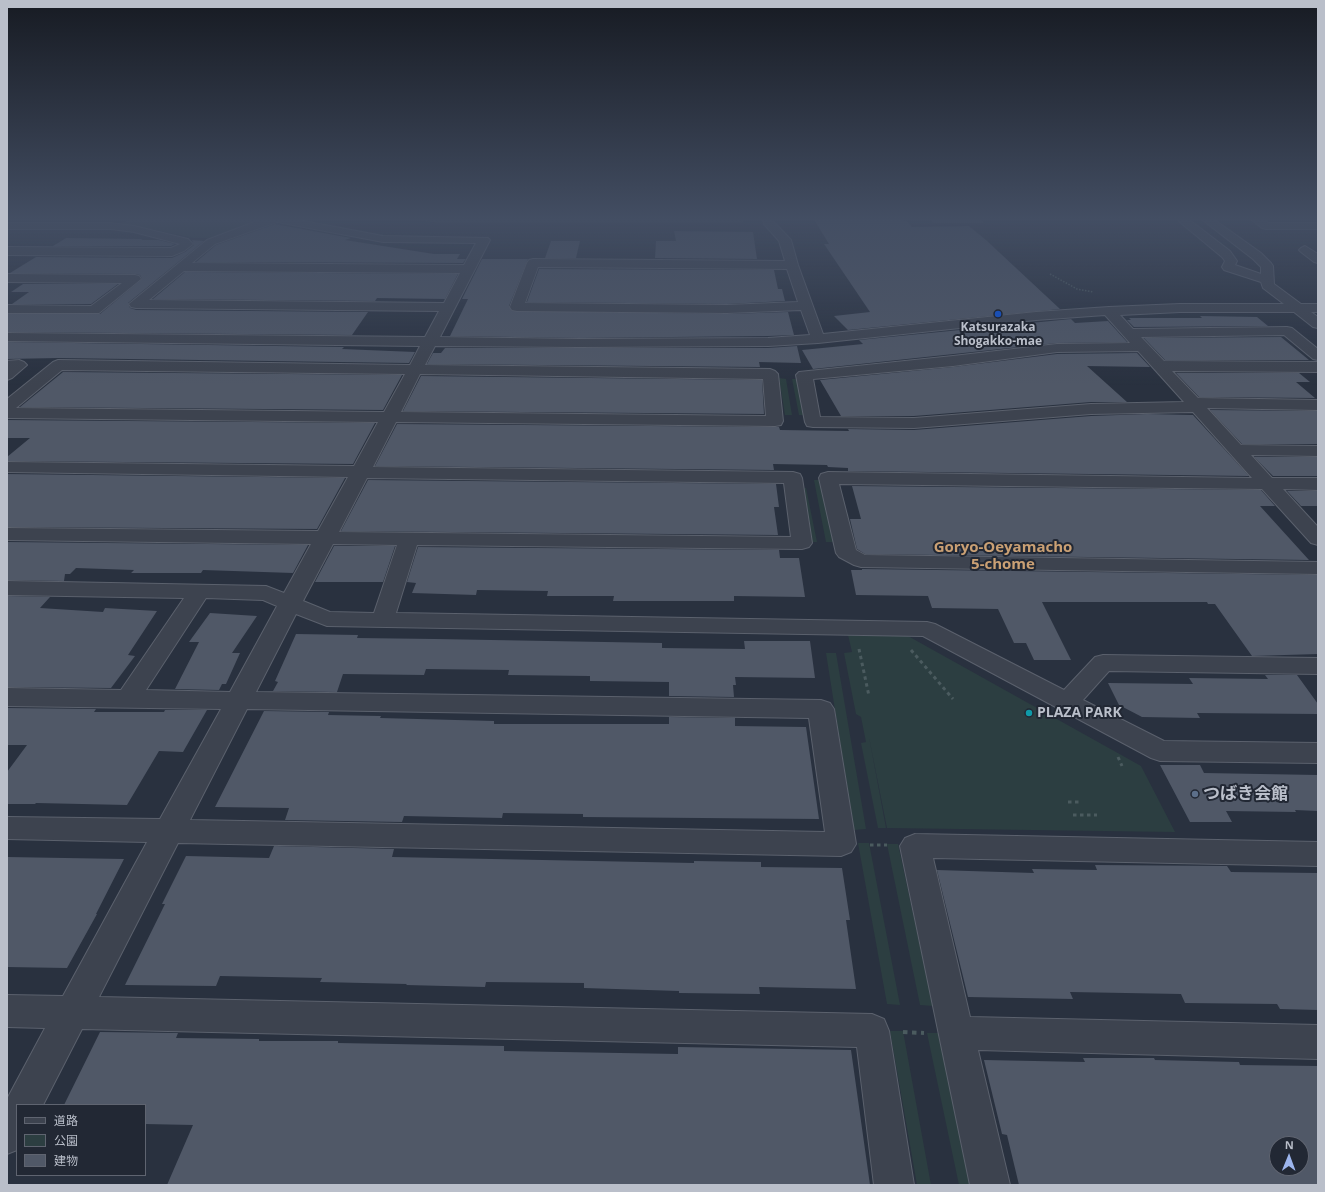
<!DOCTYPE html>
<html>
<head>
<meta charset="utf-8">
<style>
	body { margin:0 }
	#map { position:relative; width:1325px; height:1192px; overflow:hidden; background:#29313f; font-family:"Open Sans","Noto Sans JP",sans-serif }
	canvas { display:block }
	.frame { position:absolute; inset:0; border:8px solid #babfca; pointer-events:none }
	.legend { position:absolute; left:16px; top:1104px; width:130px; height:72px; box-sizing:border-box; background:#222834; border:1px solid #5f6470; margin:0; padding:5px 7px; list-style:none; font-size:12px; color:#babfca }
	.legend li { display:flex; align-items:center; gap:8px; height:20px }
	.legend b { width:20px; border:1px solid #5f6470 }
	.north { position:absolute; left:1269px; top:1136px; width:40px; height:40px; box-sizing:border-box; background:#222834; border:1px solid #5f6470; border-radius:50%; rotate:1deg; font-size:11px; font-weight:700; line-height:16px; text-align:center; color:#babfca }
	.north::after { content:''; display:block; margin:auto; width:14px; height:18px; background:#9cb5ed; clip-path:polygon(50% 0,100% 100%,50% 72%,0 100%) }
</style>
</head>
<body>
<div id="map">
<canvas width="1325" height="1192"></canvas>
<div class="frame"></div>
<ul class="legend">
<li><b style="height:5px;background:#3d434f"></b>道路</li>
<li><b style="height:11px;background:#2c3e41"></b>公園</li>
<li><b style="height:11px;background:#505867"></b>建物</li>
</ul>
<div class="north">N</div>
</div>
<script>
const context = document.querySelector('canvas').getContext('2d');
context.lineJoin = 'round';
function fill(path, color) { context.fillStyle = color; context.fill(path, 'evenodd'); }
const toPath = rows => new Path2D(rows.map(r => 'M' + r).join(''));
function trace(path, color, width, dash) { context.strokeStyle = color; context.lineWidth = width; context.lineCap = dash ? 'butt' : 'round'; context.setLineDash(dash || []); context.stroke(path); }
function drawText(font, color, halo, rows, align = 'center') {
  context.font = font + ' "Open Sans","Noto Sans JP",sans-serif'; context.lineWidth = 4; context.setLineDash([]); context.textBaseline = 'middle'; context.strokeStyle = halo; context.fillStyle = color; for (const [text, x, y, turn = 0] of rows) {
    context.save(); context.translate(x, y); context.rotate((+turn || 0) * Math.PI / 180); context.textAlign = isNaN(turn) ? turn : align; if (halo) context.strokeText(text, 0, 0); context.fillText(text, 0, 0); context.restore();
  }
}
fill(toPath([
	[138,218,257,218,264,220,210,238,193,238,120,223],
	[398,218,743,218,743,223,439,223],
	[779,378,786,379,792,415,785,415],
	[792,379,800,379,807,415,799,415],
	[814,480,822,480,836,542,826,542],
	[798,488,806,488,817,542,808,542],
	[848,635,908,636,1141,766,1175,832,887,828,869,737,886,828,878,828,861,743,866,742,861,717,856,714,844,653,852,652],
	[826,653,836,653,866,829,854,830],
	[858,843,869,843,900,1005,887,1004],
	[887,844,898,844,933,1006,920,1005],
	[890,1031,903,1031,931,1185,917,1185],
	[927,1033,940,1033,973,1185,959,1185]
]), '#2c3e41');
fill(toPath([
	[929,218,979,218,984,223,933,223]
]), '#414e66');
fill(toPath([
	[813,218,898,218,908,222,912,227,969,226,986,240,1060,309,848,330,834,316,870,312,824,244,829,244],
	[275,224,351,238,345,240,434,254,460,254,457,259,466,259,463,263,196,262,216,245],
	[674,231,753,232,757,259,655,258,656,241,676,241],
	[66,238,143,239,141,240,159,240,175,244,171,246,53,246],
	[192,240,204,241,128,303,130,308,136,310,368,312,352,335,7,332,7,314,100,314,142,279,140,275,135,274,10,273,36,257,172,258,185,252,194,245],
	[551,241,580,241,576,258,545,258],
	[482,259,528,259,509,306,512,311,727,314,788,312,794,335,768,336,579,338,450,336,468,299,462,299],
	[539,269,774,270,778,289,782,289,785,301,727,304,527,302],
	[185,272,458,274,445,299,377,298,375,301,153,299],
	[23,284,118,284,91,304,12,304,29,292,11,292],
	[1200,316,1257,317,1268,326,1134,327,1127,320,1131,320,1129,318,1202,318],
	[1071,319,1075,323,1108,321,1127,342,1057,343,813,369,802,350,863,344,859,340],
	[1281,337,1309,360,1165,360,1144,338],
	[7,342,344,347,342,349,415,352,409,363,58,358,7,359],
	[797,346,801,363,759,362,760,367,427,364,433,353,441,353,445,348,768,348],
	[1137,353,1150,367,1087,366,1127,402,1091,402,914,416,841,416,820,380,953,367,1057,354],
	[63,372,402,375,383,410,20,407],
	[1176,373,1299,373,1310,382,1296,382,1315,398,1199,397],
	[421,376,762,380,764,414,403,411],
	[1210,410,1318,411,1318,444,1242,444],
	[1147,414,1193,415,1249,476,848,471,848,468,828,467,827,465,773,464,774,470,375,466,397,424,779,427,780,430,849,431,848,429,914,430,1091,416],
	[7,420,375,423,353,464,7,461,7,457,30,438,7,438],
	[1254,457,1318,457,1318,476,1273,476],
	[7,474,345,478,317,529,7,527],
	[368,480,776,484,779,507,774,507,778,535,341,531],
	[852,486,1261,490,1275,506,1260,506,1309,560,865,554,857,549,850,519,861,519],
	[1287,491,1318,491,1318,506,1301,506],
	[7,542,308,545,293,573,203,570,201,573,131,573,134,570,76,568,70,574,65,574,64,581,7,580],
	[334,546,395,546,383,582,315,582],
	[418,547,779,550,780,558,799,558,805,597,734,596,734,601,613,601,614,596,547,596,548,591,477,590,476,595,412,593,416,583,407,582],
	[862,569,1318,575,1318,654,1252,656,1215,604,1208,604,1207,602,1042,602,1071,660,1034,660,1026,643,1014,643,998,609,932,608,928,596,856,595,851,570,862,570],
	[7,596,50,597,40,608,103,612,105,608,157,611,128,655,135,656,111,688,7,687],
	[210,613,257,616,232,653,240,653,226,684,222,684,219,690,175,689,199,642,189,642],
	[296,634,358,635,357,638,435,639,662,643,662,648,745,649,744,641,810,641,815,678,735,677,736,685,733,685,734,697,669,696,669,682,590,681,590,676,508,675,509,670,426,669,424,675,343,674,337,692,273,691,278,682,275,681],
	[1265,675,1297,675,1318,704,1318,714,1197,713,1200,718,1142,717,1119,705,1108,683,1193,684,1189,678,1268,679],
	[7,708,96,709,94,712,164,712,165,710,207,710,183,752,159,751,127,805,36,803,35,804,7,804,7,772,27,745,7,745],
	[264,711,329,712,328,715,381,716,380,718,494,721,494,724,669,724,669,717,735,718,735,726,806,727,819,819,583,817,583,814,503,813,502,818,404,816,402,822,285,820,289,808,215,807],
	[1160,765,1200,765,1204,773,1318,775,1318,811,1295,810,1296,812,1226,811,1232,822,1190,822],
	[274,846,394,849,392,857,694,863,694,861,761,862,761,867,842,868,850,920,846,920,856,989,759,987,760,994,679,993,679,991,584,988,584,983,486,982,485,987,406,985,407,984,320,982,322,978,220,976,216,986,125,985,165,904,162,904,186,856,269,858],
	[7,857,124,859,96,914,97,914,67,968,7,967],
	[1095,865,1227,866,1231,872,1318,873,1318,1010,1280,1009,1277,1004,1185,1003,1181,994,1070,992,1073,999,968,997,937,870,1034,873,1032,869,1097,870],
	[100,1032,178,1033,176,1038,259,1039,259,1041,338,1041,338,1043,504,1046,504,1051,678,1054,678,1047,851,1050,870,1185,167,1185,193,1125,145,1124,145,1105,64,1105],
	[1083,1058,1154,1058,1155,1060,1239,1062,1240,1065,1318,1066,1318,1185,1019,1185,1007,1135,1002,1134,984,1060,1085,1062],
	[1277,1144,1301,1144,1301,1168,1277,1168]
]), '#505867');
const minor = toPath([
	[265,218,288,218,383,236,488,238,490,240,440,337,579,339,768,338,810,335,801,310,727,313,517,311,512,310,510,307,527,263,529,260,533,259,785,261,779,241,764,224,763,218,773,218,773,221,791,240,798,265,823,334,1036,312,1109,307,1180,304,1284,304,1263,288,1261,282,1224,270,1222,267,1225,261,1222,257,1175,218,1187,218,1230,251,1237,261,1235,265,1261,274,1261,267,1253,259,1200,218,1212,218,1261,253,1271,263,1273,266,1274,284,1301,304,1318,304,1318,312,1311,312,1318,317,1318,328,1313,327,1294,312,1180,312,1120,315,1133,329,1287,327,1292,328,1318,349,1318,360,1313,359,1284,335,1141,337,1164,361,1318,362,1318,372,1172,371,1198,398,1318,400,1318,410,1207,408,1241,445,1318,446,1318,456,1251,455,1272,478,1318,478,1318,490,1283,489,1318,527,1318,545,1311,543,1262,489,839,484,856,550,865,555,1318,562,1318,574,861,567,854,565,839,557,836,553,819,478,821,474,828,472,1252,478,1193,412,1091,414,914,428,813,427,807,426,805,422,796,375,799,372,953,356,1057,344,1130,343,1105,315,1036,320,818,343,768,346,579,347,435,346,425,365,770,369,775,371,778,374,783,421,781,425,775,426,396,422,373,467,793,472,800,474,802,478,812,543,809,547,802,549,417,545,396,613,927,622,935,624,1064,690,1095,657,1103,655,1318,658,1318,674,1109,671,1083,700,1164,741,1318,743,1318,763,1160,761,1151,758,923,636,327,626,296,614,256,692,821,700,830,703,834,709,856,844,851,852,841,856,178,843,99,997,872,1014,884,1019,889,1031,914,1185,874,1185,857,1047,82,1029,43,1105,17,1105,17,1150,7,1154,7,1099,45,1028,7,1027,7,995,63,996,147,842,7,839,7,817,160,819,221,709,7,706,7,688,121,690,184,598,7,595,7,581,266,586,284,593,311,544,7,540,7,528,318,531,348,477,7,472,7,462,354,466,378,422,7,418,7,399,53,362,58,360,410,365,420,346,7,341,7,333,425,337,439,311,136,308,131,307,129,304,207,240,265,218],
	[277,222,383,242,476,243,464,265,192,263,215,244,277,222],
	[538,267,787,269,798,302,727,305,525,303,538,267],
	[184,271,460,273,444,303,149,300,184,271],
	[1138,351,1184,402,1091,404,914,418,820,417,813,379,953,366,1057,352,1138,351],
	[62,370,405,374,384,412,16,408,62,370],
	[420,374,763,379,766,416,401,412,420,374],
	[367,478,784,483,791,537,339,532,367,478],
	[333,544,397,545,374,613,330,612,303,601,333,544],
	[206,598,263,600,277,606,230,692,146,690,206,598],
	[247,709,809,718,825,832,190,820,247,709],
	[1249,218,1262,218,1268,223,1318,223,1318,229,1266,229,1262,228,1249,218],
	[7,223,111,223,134,226,188,239,193,244,184,251,172,256,7,255,7,247,171,248,180,244,134,232,111,229,7,229,7,223],
	[1305,246,1318,254,1318,263,1314,262,1301,252,1299,250,1301,248,1305,246],
	[7,274,135,275,139,276,141,279,99,313,7,313,7,305,91,306,122,283,7,282,7,274],
	[19,360,24,362,27,365,12,378,7,380,7,361,19,360],
	[915,834,1318,842,1318,866,933,858,970,1017,1318,1025,1318,1059,978,1050,1010,1185,970,1185,900,846,905,838,915,834]
]);
trace(minor, '#5b616d', 2);
trace(toPath([
	[1050,274,1077,289,1093,292]
]), '#4b5b5f', 1.5, [1.5, 1.5]);
trace(toPath([
	[859,649,869,696],
	[911,650,953,699],
	[1118,757,1122,766],
	[1068,802,1082,802],
	[1073,815,1097,815],
	[870,845,887,845]
]), '#4b5b5f', 3, [3.5, 3.5]);
trace(toPath([
	[903,1032,924,1033]
]), '#4b5b5f', 4, [4.5, 4.5]);
fill(minor, '#3d434f');
const sky = context.createLinearGradient(0, 0, 0, 385);
sky.addColorStop(0, '#171b23');
sky.addColorStop(0.57, '#434e63');
sky.addColorStop(1, '#434e6300');
context.fillStyle = sky;
context.fillRect(0, 0, 1325, 385);
for (const [x, y, r, color] of [
	[998,314,4,"#1a4fb4"],
	[1029,713,4,"#0f9aa8"],
	[1195,794,4,"#5c6f8a"]
]) { const dot = new Path2D(); dot.arc(x, y, r, 0, 2 * Math.PI); context.fillStyle = color; context.fill(dot); trace(dot, '#222834', 1.5); }
drawText('bold 12px', '#babfca', '#222834', [
	["Katsurazaka",998,328],
	["Shogakko-mae",998,342]
]);
drawText('bold 14px', '#babfca', '#222834', [
	["PLAZA PARK",1037,713]
], 'left');
drawText('bold 15px', '#caa074', '#222834', [
	["Goryo-Oeyamacho",1003,548],
	["5-chome",1003,565]
]);
drawText('bold 17px', '#babfca', '#222834', [
	["つばき会館",1203,794]
], 'left');
</script>
</body>
</html>
